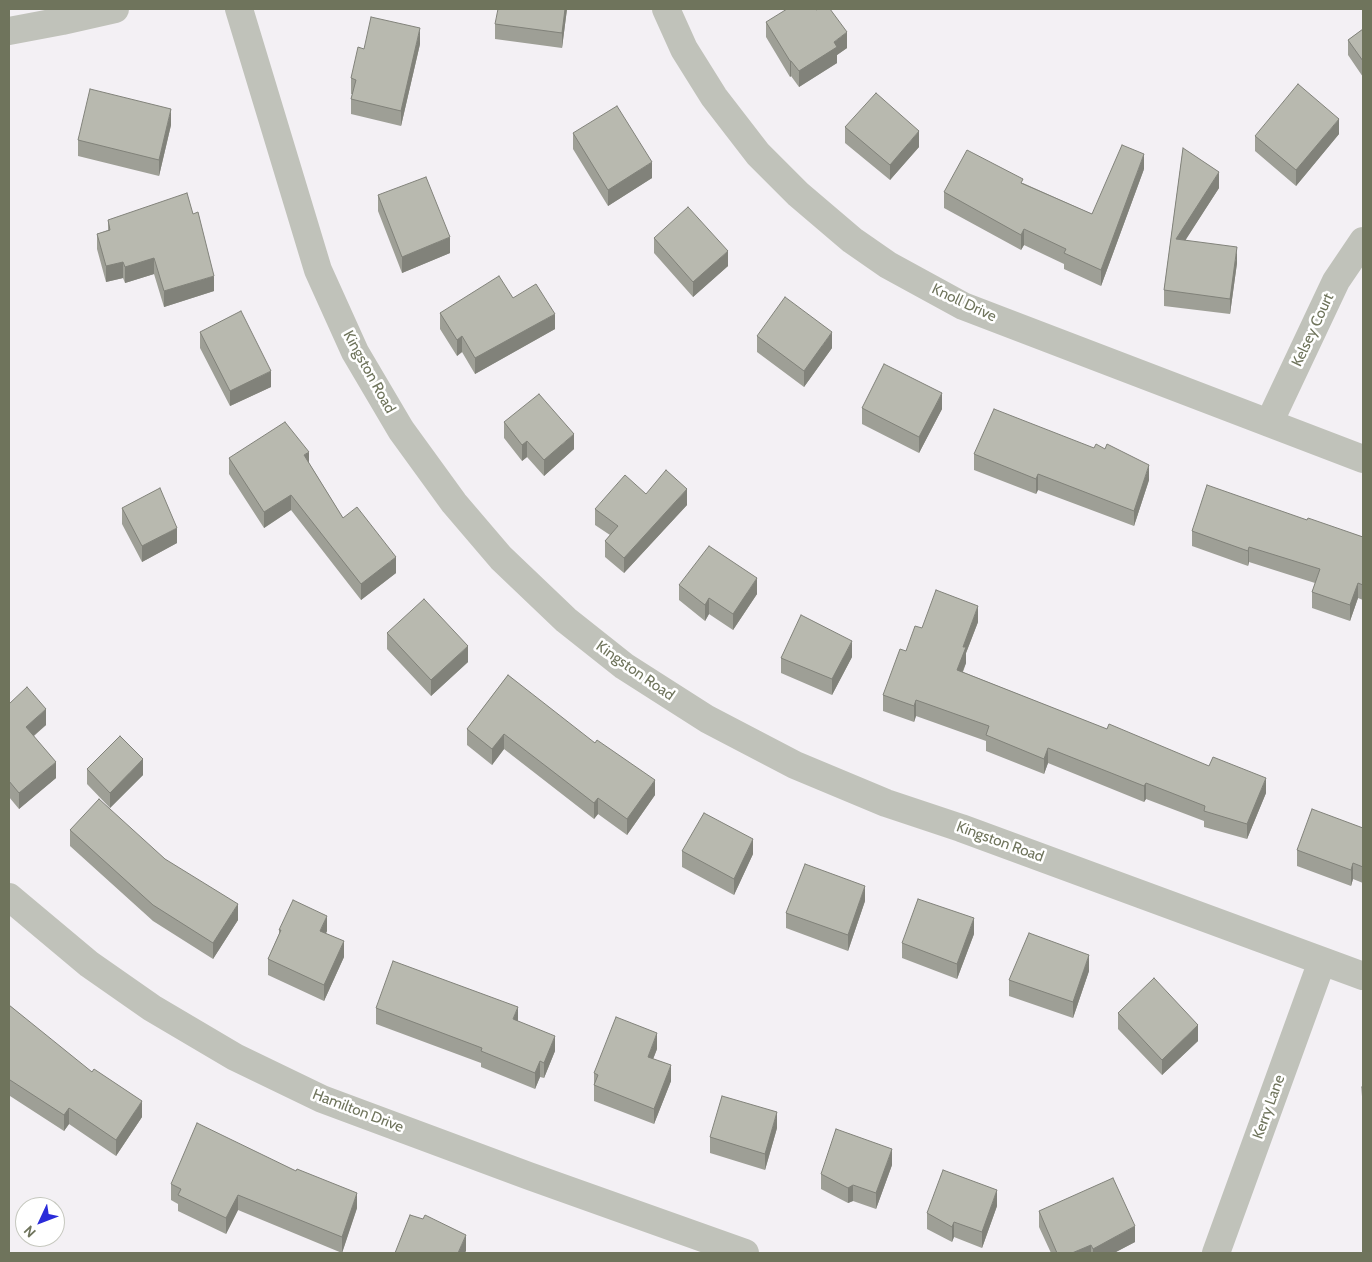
<!DOCTYPE html>
<html>
<head>
<meta charset="utf-8">
<style>
	body { margin:0 }
	#map { position:relative; width:1372px; height:1262px; overflow:hidden; background:#f3f0f4; font-family:Cabin,sans-serif }
	canvas { display:block }
	.frame { position:absolute; inset:0; border:10px solid #6f745c; pointer-events:none }
	.north { position:absolute; left:15px; top:1197px; width:50px; height:50px; box-sizing:border-box; background:#fff; border:1px solid #c5c7be; border-radius:50%; rotate:227deg; font-size:14px; font-weight:700; line-height:20px; text-align:center; color:#6f745c }
	.north::after { content:''; display:block; margin:auto; width:18px; height:22px; background:#2a2bd9; clip-path:polygon(50% 0,100% 100%,50% 72%,0 100%) }
</style>
</head>
<body>
<div id="map">
<canvas width="1372" height="1262"></canvas>
<div class="frame"></div>
<div class="north">N</div>
</div>
<script>
const context = document.querySelector('canvas').getContext('2d');
context.lineJoin = 'round';
const toPath = rows => new Path2D(rows.map(r => 'M' + r).join(''));
function trace(path, color, width, dash) { context.strokeStyle = color; context.lineWidth = width; context.lineCap = dash ? 'butt' : 'round'; context.setLineDash(dash || []); context.stroke(path); }
function fill(path, color) { context.fillStyle = color; context.fill(path, 'evenodd'); }
function drawText(font, color, halo, rows, align = 'center') {
  context.font = font + ' Cabin,sans-serif'; context.lineWidth = 5; context.setLineDash([]); context.textBaseline = 'middle'; context.strokeStyle = halo; context.fillStyle = color; for (const [text, x, y, turn = 0] of rows) {
    context.save(); context.translate(x, y); context.rotate((+turn || 0) * Math.PI / 180); context.textAlign = isNaN(turn) ? turn : align; if (halo) context.strokeText(text, 0, 0); context.fillText(text, 0, 0); context.restore();
  }
}
trace(toPath([
	[239,9,318,270,355,352,401,430,454,503,501,558,566,620,624,666,707,719,795,765,886,803,961,828,1363,976],
	[666,9,684,49,714,97,758,154,798,194,852,240,888,265,963,306,1363,459],
	[9,31,62,21,115,9],
	[1269,423,1336,281,1363,241],
	[9,897,89,964,152,1008,235,1057,322,1099,529,1176,745,1253],
	[1216,1253,1322,961]
]), '#c0c2ba', 28);
fill(toPath([
	[567,9,562,48,495,39,495,24],
	[766,22,847,48,837,55,837,63,799,87,791,76,790,77,766,37],
	[1363,29,1363,77,1348,55,1348,40],
	[420,44,401,126,351,114,351,99,352,94,351,94,351,78],
	[171,125,159,176,78,156,78,140],
	[845,127,919,147,890,180,845,143],
	[573,133,652,178,608,206,573,149],
	[1339,134,1296,186,1255,151,1255,136],
	[1183,148,1219,188,1185,240,1237,263,1230,314,1164,306,1164,290],
	[1144,169,1101,286,1064,269,1064,264,1024,245,1021,250,944,208,944,192,1023,183,1092,214],
	[378,195,450,253,402,273,378,211],
	[108,220,214,291,164,307,154,274,125,283,123,278,106,282,97,249,97,234,108,230],
	[654,238,728,266,693,297,654,253],
	[513,298,555,329,475,374,462,352,457,356,440,329,440,313],
	[200,332,271,387,230,406,200,348],
	[757,336,832,348,804,387,757,352],
	[862,408,942,409,919,453,862,424],
	[504,422,574,449,544,476,527,457,522,461,504,438],
	[974,454,1149,480,1134,526,1038,490,1036,494,974,470],
	[229,458,309,463,343,518,396,573,361,600,291,510,264,528,229,474],
	[646,494,687,505,624,573,605,557,605,541,610,535,595,525,595,509],
	[122,508,177,543,142,562,122,524],
	[1307,520,1363,537,1363,600,1358,598,1350,621,1312,608,1312,592,1315,583,1249,562,1248,566,1192,546,1192,531],
	[679,585,757,594,733,630,709,614,705,621,679,600],
	[978,622,966,653,966,663,963,672,1266,793,1247,839,1204,827,1204,821,1146,799,1144,802,1048,763,1044,774,986,751,986,741,916,716,914,722,883,711,883,695,906,651,922,628],
	[387,633,468,662,431,696,387,649],
	[852,657,832,695,781,673,781,658],
	[508,675,655,795,627,835,598,814,594,819,504,749,492,765,467,745,467,729],
	[9,704,46,725,34,736,56,778,19,809,9,797],
	[87,769,143,775,110,808,87,784],
	[1363,828,1363,883,1353,879,1351,886,1297,866,1297,850],
	[70,830,165,859,238,920,213,959,153,921,70,846],
	[682,851,753,854,734,895,682,867],
	[865,901,848,951,786,928,786,913],
	[279,930,327,931,326,933,344,957,324,1001,268,975,268,959,279,934],
	[974,934,957,979,902,958,902,943],
	[1089,971,1073,1018,1009,996,1009,980],
	[9,1005,142,1117,116,1156,69,1124,64,1131,10,1096],
	[376,1008,518,1021,555,1051,544,1078,540,1077,535,1089,481,1067,481,1063,376,1024],
	[1118,1013,1198,1041,1162,1075,1118,1029],
	[657,1049,653,1059,671,1081,654,1124,594,1101,594,1073],
	[1362,1087,1363,1087,1363,1122,1362,1103],
	[777,1128,765,1170,710,1153,710,1137],
	[892,1165,876,1209,853,1201,848,1203,821,1189,821,1174],
	[171,1184,357,1208,342,1253,238,1210,226,1234,178,1211,178,1204,171,1200],
	[997,1206,982,1248,954,1237,952,1242,927,1229,927,1213],
	[1039,1211,1135,1242,1114,1253,1051,1253,1039,1227]
]), '#9e9f96');
fill(toPath([
	[565,9,567,9,562,48,562,33],
	[420,28,420,44,401,126,401,111],
	[847,32,847,48,837,55,837,63,799,87,799,71,834,42],
	[790,61,791,61,791,76,790,77],
	[171,109,171,125,159,176,159,160],
	[1339,119,1339,134,1296,186,1296,170],
	[919,131,919,147,890,180,890,165],
	[1144,154,1144,169,1101,286,1101,270],
	[652,162,652,178,608,206,608,190],
	[1219,172,1219,188,1176,255,1176,239],
	[1024,229,1024,245,1021,250,1021,235],
	[450,237,450,253,402,273,402,257],
	[1237,247,1237,263,1230,314,1230,299],
	[728,251,728,266,693,297,693,282],
	[154,258,154,274,125,283,125,267],
	[123,262,123,278,106,282,106,266],
	[214,276,214,291,164,307,164,291],
	[555,314,555,329,475,374,475,358],
	[832,332,832,348,804,387,804,371],
	[462,336,462,352,457,356,457,340],
	[271,371,271,387,230,406,230,391],
	[942,393,942,409,919,453,919,437],
	[574,434,574,449,544,476,544,460],
	[527,441,527,457,522,461,522,445],
	[309,452,309,468,304,455],
	[1149,465,1149,480,1134,526,1134,511],
	[1038,474,1038,490,1036,494,1036,479],
	[687,489,687,505,624,573,624,558],
	[291,495,291,510,264,528,264,512],
	[177,528,177,543,142,562,142,546],
	[1249,547,1249,562,1248,566,1248,551],
	[396,557,396,573,361,600,361,584],
	[757,578,757,594,733,630,733,614],
	[1358,583,1358,598,1350,621,1350,605],
	[709,598,709,614,705,621,705,605],
	[978,606,978,622,966,653,966,663,957,685,957,670,963,647],
	[852,641,852,657,832,695,832,679],
	[468,646,468,662,431,696,431,680],
	[916,700,916,716,914,722,914,706],
	[46,709,46,725,26,742,26,727],
	[504,734,504,749,492,765,492,749],
	[1048,748,1048,763,1044,774,1044,759],
	[143,759,143,775,110,808,110,793],
	[56,762,56,778,19,809,19,793],
	[1266,778,1266,793,1247,839,1247,824],
	[655,780,655,795,627,835,627,819],
	[1146,783,1146,799,1144,802,1144,786],
	[598,798,598,814,594,819,594,803],
	[753,839,753,854,734,895,734,879],
	[1353,863,1353,879,1351,886,1351,870],
	[865,886,865,901,848,951,848,935],
	[238,904,238,920,213,959,213,943],
	[327,916,327,931,320,946,320,931],
	[974,918,974,934,957,979,957,964],
	[344,941,344,957,324,1001,324,985],
	[1089,955,1089,971,1073,1018,1073,1002],
	[518,1007,518,1023,513,1019],
	[1198,1025,1198,1041,1162,1075,1162,1060],
	[657,1033,657,1049,648,1072,648,1057],
	[555,1036,555,1051,544,1078,544,1063],
	[540,1061,540,1077,535,1089,535,1073],
	[671,1065,671,1081,654,1124,654,1109],
	[10,1080,10,1096,9,1098,9,1082],
	[142,1101,142,1117,116,1156,116,1140],
	[69,1108,69,1124,64,1131,64,1115],
	[777,1112,777,1128,765,1170,765,1154],
	[892,1149,892,1165,876,1209,876,1193],
	[853,1185,853,1201,848,1203,848,1188],
	[997,1190,997,1206,982,1248,982,1232],
	[357,1193,357,1208,342,1253,342,1237],
	[238,1195,238,1210,226,1234,226,1218],
	[954,1222,954,1237,952,1242,952,1227],
	[1135,1226,1135,1242,1114,1253,1093,1253,1093,1249],
	[466,1235,466,1251,465,1253,458,1253],
	[1091,1245,1091,1253,1072,1253]
]), '#81827a');
const building = toPath([
	[498,9,565,9,562,33,495,24,498,9],
	[787,9,816,9,816,10,818,9,830,9,847,32,834,42,837,47,799,71,791,61,790,61,766,22,787,9],
	[371,17,420,28,401,111,351,99,356,80,351,78,358,47,364,49,371,17],
	[1363,29,1363,61,1348,40,1363,29],
	[1298,84,1339,119,1296,170,1255,136,1298,84],
	[90,89,171,109,159,160,78,140,90,89],
	[876,93,919,131,890,165,845,127,876,93],
	[617,106,652,162,608,190,573,133,617,106],
	[1122,145,1144,154,1101,270,1064,253,1066,249,1024,229,1021,235,944,192,967,150,1023,179,1021,183,1092,214,1122,145],
	[1183,148,1219,172,1176,239,1237,247,1230,299,1164,290,1183,148],
	[426,177,450,237,402,257,378,195,426,177],
	[187,193,193,214,198,212,214,276,164,291,154,258,125,267,123,262,106,266,97,234,110,230,108,220,187,193],
	[688,207,728,251,693,282,654,238,688,207],
	[499,276,513,298,536,284,555,314,475,358,462,336,457,340,440,313,499,276],
	[785,297,832,332,804,371,757,336,785,297],
	[241,311,271,371,230,391,200,332,241,311],
	[884,364,942,393,919,437,862,408,884,364],
	[539,394,574,434,544,460,527,441,522,445,504,422,539,394],
	[994,409,1094,448,1096,444,1105,449,1107,444,1149,465,1134,511,1038,474,1036,479,974,454,994,409],
	[285,422,309,452,304,455,343,518,357,507,396,557,361,584,291,495,264,512,229,458,285,422],
	[666,470,687,489,624,558,605,541,618,526,595,509,625,475,646,494,666,470],
	[1207,485,1307,520,1308,518,1363,537,1363,585,1358,583,1350,605,1312,592,1320,569,1249,547,1248,551,1192,531,1207,485],
	[160,488,177,528,142,546,122,508,160,488],
	[709,546,757,578,733,614,709,598,705,605,679,585,709,546],
	[936,590,978,606,963,647,966,647,957,670,1107,729,1109,724,1209,766,1213,757,1266,778,1247,824,1204,811,1205,806,1146,783,1144,786,1048,748,1044,759,986,735,989,726,916,700,914,706,883,695,900,649,906,651,915,626,922,628,936,590],
	[424,599,468,646,431,680,387,633,424,599],
	[801,615,852,641,832,679,781,658,801,615],
	[508,675,595,743,597,740,655,780,627,819,598,798,594,803,504,734,492,749,467,729,508,675],
	[27,687,46,709,26,727,56,762,19,793,9,781,9,704,27,687],
	[120,736,143,759,110,793,87,769,120,736],
	[99,799,165,859,238,904,213,943,153,905,70,830,99,799],
	[1312,809,1363,828,1363,867,1353,863,1351,870,1297,850,1312,809],
	[704,813,753,839,734,879,682,851,704,813],
	[805,864,865,886,848,935,786,913,805,864],
	[918,899,974,918,957,964,902,943,918,899],
	[293,900,327,916,320,931,344,941,324,985,268,959,281,930,279,930,293,900],
	[1029,933,1089,955,1073,1002,1009,980,1029,933],
	[393,961,518,1007,513,1019,555,1036,544,1063,540,1061,535,1073,481,1051,482,1048,376,1008,393,961],
	[1154,978,1198,1025,1162,1060,1118,1013,1154,978],
	[9,1005,92,1072,94,1069,142,1101,116,1140,69,1108,64,1115,10,1080,9,1082,9,1005],
	[616,1017,657,1033,648,1057,671,1065,654,1109,594,1085,598,1075,594,1073,616,1017],
	[1362,1087,1363,1087,1363,1106,1362,1087],
	[722,1096,777,1112,765,1154,710,1137,722,1096],
	[197,1123,296,1171,297,1169,357,1193,342,1237,238,1195,226,1218,178,1195,181,1189,171,1184,197,1123],
	[836,1129,892,1149,876,1193,853,1185,848,1188,821,1174,836,1129],
	[943,1170,997,1190,982,1232,954,1222,952,1227,927,1213,943,1170],
	[1113,1178,1135,1226,1093,1249,1091,1245,1072,1253,1057,1253,1039,1211,1113,1178],
	[410,1215,423,1219,425,1215,466,1235,458,1253,395,1253,410,1215]
]);
fill(building, '#b8b9af');
trace(building, '#81827a', 1);
drawText('15px', '#6f745c', '#fff', [
	["Knoll Drive",964,303,25],
	["Kelsey Court",1313,330,-65],
	["Kingston Road",369,372,61],
	["Kingston Road",635,671,35],
	["Kingston Road",1000,842,20],
	["Kerry Lane",1269,1107,-70],
	["Hamilton Drive",358,1111,21]
]);
</script>
</body>
</html>
